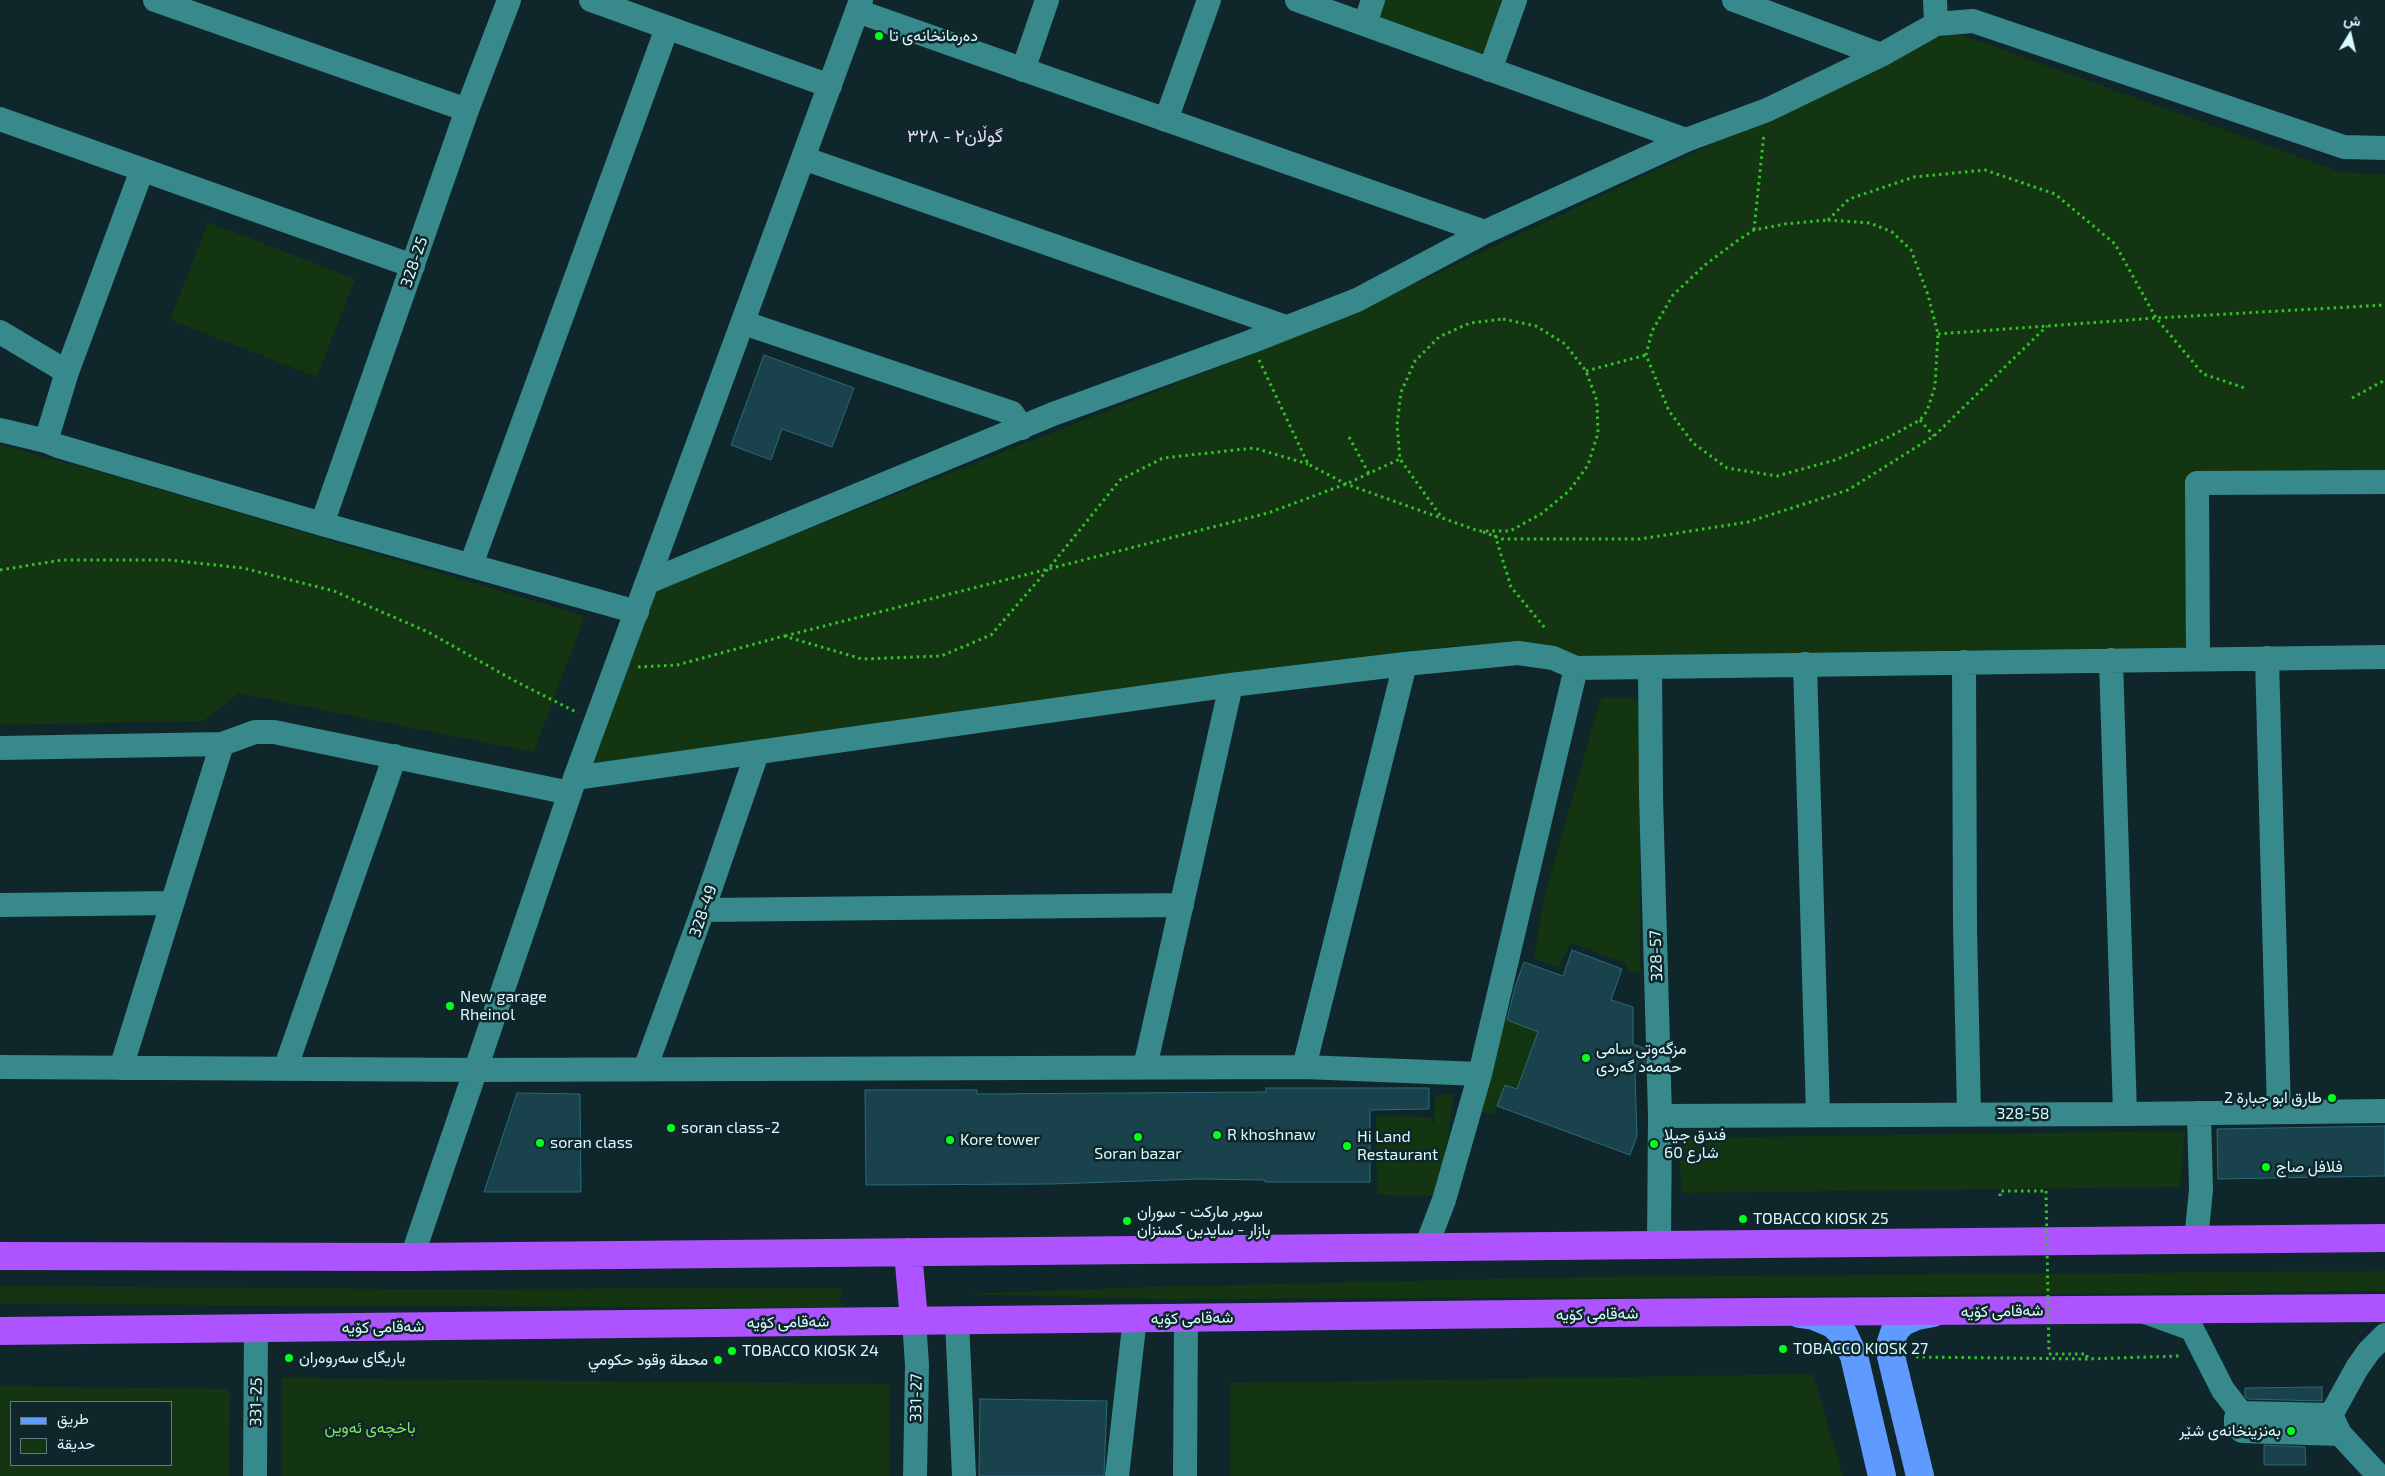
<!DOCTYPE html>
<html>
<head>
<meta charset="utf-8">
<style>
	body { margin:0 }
	#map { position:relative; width:2385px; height:1476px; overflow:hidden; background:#0f262b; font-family:"Exo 2",Vazirmatn,sans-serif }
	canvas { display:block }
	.legend { position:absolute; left:10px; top:1401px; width:162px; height:65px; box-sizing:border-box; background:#0f262b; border:1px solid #5f7b80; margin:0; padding:6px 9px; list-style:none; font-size:15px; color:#d8fbff }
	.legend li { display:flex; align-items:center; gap:10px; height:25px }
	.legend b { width:25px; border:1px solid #5f7b80 }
	.north { position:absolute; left:2325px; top:10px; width:50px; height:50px; -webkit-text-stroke:4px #0f262b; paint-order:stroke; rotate:9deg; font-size:14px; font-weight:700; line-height:20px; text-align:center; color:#d8fbff }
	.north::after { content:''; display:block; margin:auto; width:18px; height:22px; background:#d8fbff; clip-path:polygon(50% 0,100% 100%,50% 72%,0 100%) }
</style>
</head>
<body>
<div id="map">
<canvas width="2385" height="1476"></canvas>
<ul class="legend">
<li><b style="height:6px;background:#5f9bff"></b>طريق</li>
<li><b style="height:14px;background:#133512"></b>حديقة</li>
</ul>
<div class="north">ش</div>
</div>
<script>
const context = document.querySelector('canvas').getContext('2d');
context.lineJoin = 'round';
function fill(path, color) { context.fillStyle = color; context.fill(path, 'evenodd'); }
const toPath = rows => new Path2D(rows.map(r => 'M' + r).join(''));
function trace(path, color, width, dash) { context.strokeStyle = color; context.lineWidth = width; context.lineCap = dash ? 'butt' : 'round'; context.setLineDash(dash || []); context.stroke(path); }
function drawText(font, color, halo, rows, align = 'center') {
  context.font = font + ' "Exo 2",Vazirmatn,sans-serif'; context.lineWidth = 5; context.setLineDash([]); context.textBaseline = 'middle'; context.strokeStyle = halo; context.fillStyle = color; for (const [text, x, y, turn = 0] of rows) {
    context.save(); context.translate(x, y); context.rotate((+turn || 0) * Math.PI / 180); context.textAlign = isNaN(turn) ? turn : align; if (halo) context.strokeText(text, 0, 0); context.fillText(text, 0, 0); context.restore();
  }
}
fill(toPath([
	[1385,0,1502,0,1483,53,1379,18],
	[1951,31,2341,172,2385,175,2385,485,2190,488,2188,654,1569,668,1550,649,1454,646,591,764,654,590,1340,319],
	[208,222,355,279,317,377,170,320],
	[0,445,101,472,585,616,534,752,239,693,203,721,0,725],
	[1605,697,1635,698,1640,702,1640,973,1626,971,1627,964,1571,943,1559,967,1534,959,1543,902,1600,700],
	[1503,1019,1538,1032,1517,1089,1505,1085,1494,1115,1479,1111],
	[1454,1094,1449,1125,1434,1124,1435,1095],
	[1376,1116,1431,1117,1433,1124,1450,1126,1437,1196,1377,1195],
	[2185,1131,2180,1187,1682,1193,1678,1138],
	[2385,1271,2385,1291,1854,1296,1156,1299,958,1294,1147,1287,1578,1277],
	[0,1286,412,1289,843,1288,840,1298,843,1308,0,1304],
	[1813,1374,1843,1476,1230,1476,1230,1383],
	[282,1378,890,1384,889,1476,281,1476],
	[0,1386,230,1389,229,1476,0,1476],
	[11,1402,171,1402,171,1465,11,1465]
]), '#133512');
const building = toPath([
	[764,355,854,388,832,447,782,429,771,460,731,445,764,355],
	[1572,950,1622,969,1611,1000,1633,1007,1633,1044,1644,1048,1645,1066,1645,1068,1635,1074,1637,1136,1630,1155,1497,1106,1505,1085,1517,1089,1538,1032,1507,1020,1515,987,1524,962,1563,976,1572,950],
	[1266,1088,1429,1088,1429,1109,1370,1110,1370,1182,1265,1182,1265,1180,1200,1179,1051,1184,866,1185,865,1090,977,1090,977,1094,1266,1092,1266,1088],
	[517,1093,580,1094,581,1192,484,1192,517,1093],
	[2385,1126,2385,1176,2218,1179,2217,1129,2385,1126],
	[2322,1387,2322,1401,2248,1399,2245,1396,2245,1388,2322,1387],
	[980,1399,1107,1401,1104,1476,979,1476,980,1399],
	[2264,1445,2305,1447,2306,1465,2264,1465,2264,1445]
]);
fill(building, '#1a424d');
trace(building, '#2a6a7a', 1);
trace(toPath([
	[1828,220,1870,223,1892,232,1911,250,1928,295,1938,334,1935,386,1927,411,1920,420,1889,437,1835,460,1777,476,1727,468,1693,443,1669,411,1646,355,1652,331,1673,295,1705,265,1737,241,1754,230,1785,224,1828,220],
	[1828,220,1849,199,1914,177,1985,170,2055,194,2115,244,2156,318,2203,374,2245,388],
	[1754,230,1764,133],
	[1503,319,1536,326,1565,344,1586,371,1597,401,1598,433,1588,465,1569,491,1541,514,1510,531,1479,531,1442,518,1400,459,1397,425,1401,392,1415,361,1439,337,1470,323,1503,319],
	[1938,334,2156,318,2385,305],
	[1259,360,1308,464,1346,484,1441,518],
	[1586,371,1646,355],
	[2352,398,2385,380],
	[1920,420,1934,436],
	[1349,437,1369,474],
	[1483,532,1502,539,1640,539,1748,522,1848,490,1934,436,2047,326],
	[1495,535,1511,587,1545,628],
	[0,570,62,560,169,560,243,568,334,591,428,632,515,681,578,713],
	[785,636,1268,513,1346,484,1400,459],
	[638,667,677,665,784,636,862,659,941,656,991,635,1049,568,1120,480,1163,458,1254,448,1308,464],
	[2000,1196,2000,1191,2046,1191],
	[2049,1354,2087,1354,2087,1359],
	[1916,1357,2087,1359,2179,1356]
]), '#32c329', 3, [2.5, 4]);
trace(toPath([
	[155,0,467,110],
	[591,0,830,86],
	[1297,0,1686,140],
	[1734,0,1881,55],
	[857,11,1485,232],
	[1365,24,1373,0],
	[1936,24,1973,21,2344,147,2385,148],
	[1023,70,1047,0],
	[1490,70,1515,0],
	[0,119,413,266],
	[1166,120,1209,0],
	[803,158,1286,327],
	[744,323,1012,413,1022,428],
	[0,332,67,372],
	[0,430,46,441,58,446,322,524,637,612],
	[46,441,67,372,142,170],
	[322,524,467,110,509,0],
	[471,565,667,28],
	[648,582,1053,414,1250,342,1357,300,1485,232,1686,140,1767,110,1881,55,1936,24,1935,0],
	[2267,658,2279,1112],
	[2198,659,2197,483,2385,482],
	[2111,660,2125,1114],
	[1964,662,1965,926,1969,1114],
	[1805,664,1818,1114],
	[1650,667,1651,795,1660,1116,1659,1245],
	[0,748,222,744,255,732,274,732,570,793],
	[575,778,1231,685,1405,664,1518,653,1553,658,1576,668,2385,657],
	[0,905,172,903],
	[703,910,1182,905],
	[0,1067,477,1070,1304,1067,1480,1074],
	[1145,1067,1231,685],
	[1304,1067,1405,664],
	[121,1068,222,744],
	[285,1069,395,756],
	[645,1069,703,910,757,753],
	[1660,1116,2125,1114,2385,1111],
	[2196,1240,2201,1190,2199,1113],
	[1426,1247,1444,1200,1480,1074,1576,668],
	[412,1257,575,778,861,0],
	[2145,1312,2192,1329,2223,1390,2241,1413,2331,1415,2357,1368,2369,1351,2385,1335],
	[914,1320,917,1365,915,1476],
	[957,1321,964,1476],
	[2241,1413,2236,1418,2236,1426,2242,1431,2340,1434],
	[2333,1419,2340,1434,2379,1476],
	[255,1476,256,1329],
	[1117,1476,1135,1318],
	[1185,1476,1186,1318]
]), '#37898c', 24);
trace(toPath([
	[1800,1314,1814,1316,1833,1324,1844,1335,1854,1356,1882,1476],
	[1920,1476,1891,1356,1891,1342,1895,1330,1903,1322,1917,1316,1933,1313]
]), '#5f9bff', 28);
trace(toPath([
	[908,1252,914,1320],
	[0,1256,412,1257,2385,1238],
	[0,1331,1609,1313,2385,1308]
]), '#ad53ff', 28);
trace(toPath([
	[2046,1191,2049,1354]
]), '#32c329', 3, [2.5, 4]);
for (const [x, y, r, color] of [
	[879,36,5,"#04ff1e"],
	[450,1006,5,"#04ff1e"],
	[1586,1058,5,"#04ff1e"],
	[2332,1098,5,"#04ff1e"],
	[671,1128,5,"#04ff1e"],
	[1217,1135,5,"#04ff1e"],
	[1138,1137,5,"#04ff1e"],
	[950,1140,5,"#04ff1e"],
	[540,1143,5,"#04ff1e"],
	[1654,1144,5,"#04ff1e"],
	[1347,1146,5,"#04ff1e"],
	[2266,1167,5,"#04ff1e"],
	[1743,1219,5,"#04ff1e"],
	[1127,1221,5,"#04ff1e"],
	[1783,1349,5,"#04ff1e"],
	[732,1351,5,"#04ff1e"],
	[289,1358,5,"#04ff1e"],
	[718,1360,5,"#04ff1e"],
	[2291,1431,5,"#04ff1e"]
]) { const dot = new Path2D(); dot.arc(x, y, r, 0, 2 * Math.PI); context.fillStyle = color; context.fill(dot); trace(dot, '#0f262b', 2); }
drawText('16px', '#d8fbff', '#0f262b', [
	["دەرمانخانەی تا",889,36],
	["New garage",460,997],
	["Rheinol",460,1015],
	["مزگەوتی سامی",1596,1049],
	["حەمەد گەردی",1596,1067],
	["طارق ابو جبارة 2",2322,1098,"right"],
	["soran class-2",681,1128],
	["R khoshnaw",1227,1135],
	["فندق جيلا",1664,1135],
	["شارع 60",1664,1153],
	["Hi Land",1357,1137],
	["Restaurant",1357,1155],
	["Kore tower",960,1140],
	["soran class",550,1143],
	["Soran bazar",1138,1154,"center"],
	["فلافل صاج",2276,1167],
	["سوبر ماركت - سوران",1137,1212],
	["بازار - سايدين كسنزان",1137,1230],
	["TOBACCO KIOSK 25",1753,1219],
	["TOBACCO KIOSK 27",1793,1349],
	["TOBACCO KIOSK 24",742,1351],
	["یاریگای سەروەران",299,1358],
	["محطة وقود حكومي",708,1360,"right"],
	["بەنزینخانەی شێر",2281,1431,"right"]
], 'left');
drawText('16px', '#d8fbff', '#0f262b', [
	["328-25",414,262,-71],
	["328-49",703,911,-71],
	["328-57",1656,956,-92],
	["328-58",2023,1114],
	["شەقامی کۆیە",2002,1311,-1],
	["شەقامی کۆیە",1597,1314,-1],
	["شەقامی کۆیە",1192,1318,-1],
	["شەقامی کۆیە",788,1322,-1],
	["شەقامی کۆیە",383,1327,-1],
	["331-27",916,1398,-89],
	["331-25",256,1402,-89]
]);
drawText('16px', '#7fe75c', '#0f262b', [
	["باخچەی ئەوین",370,1428]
]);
drawText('18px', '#e8daff', '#0f262b', [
	["گوڵان٢ - ٣٢٨",955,136]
]);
</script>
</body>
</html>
